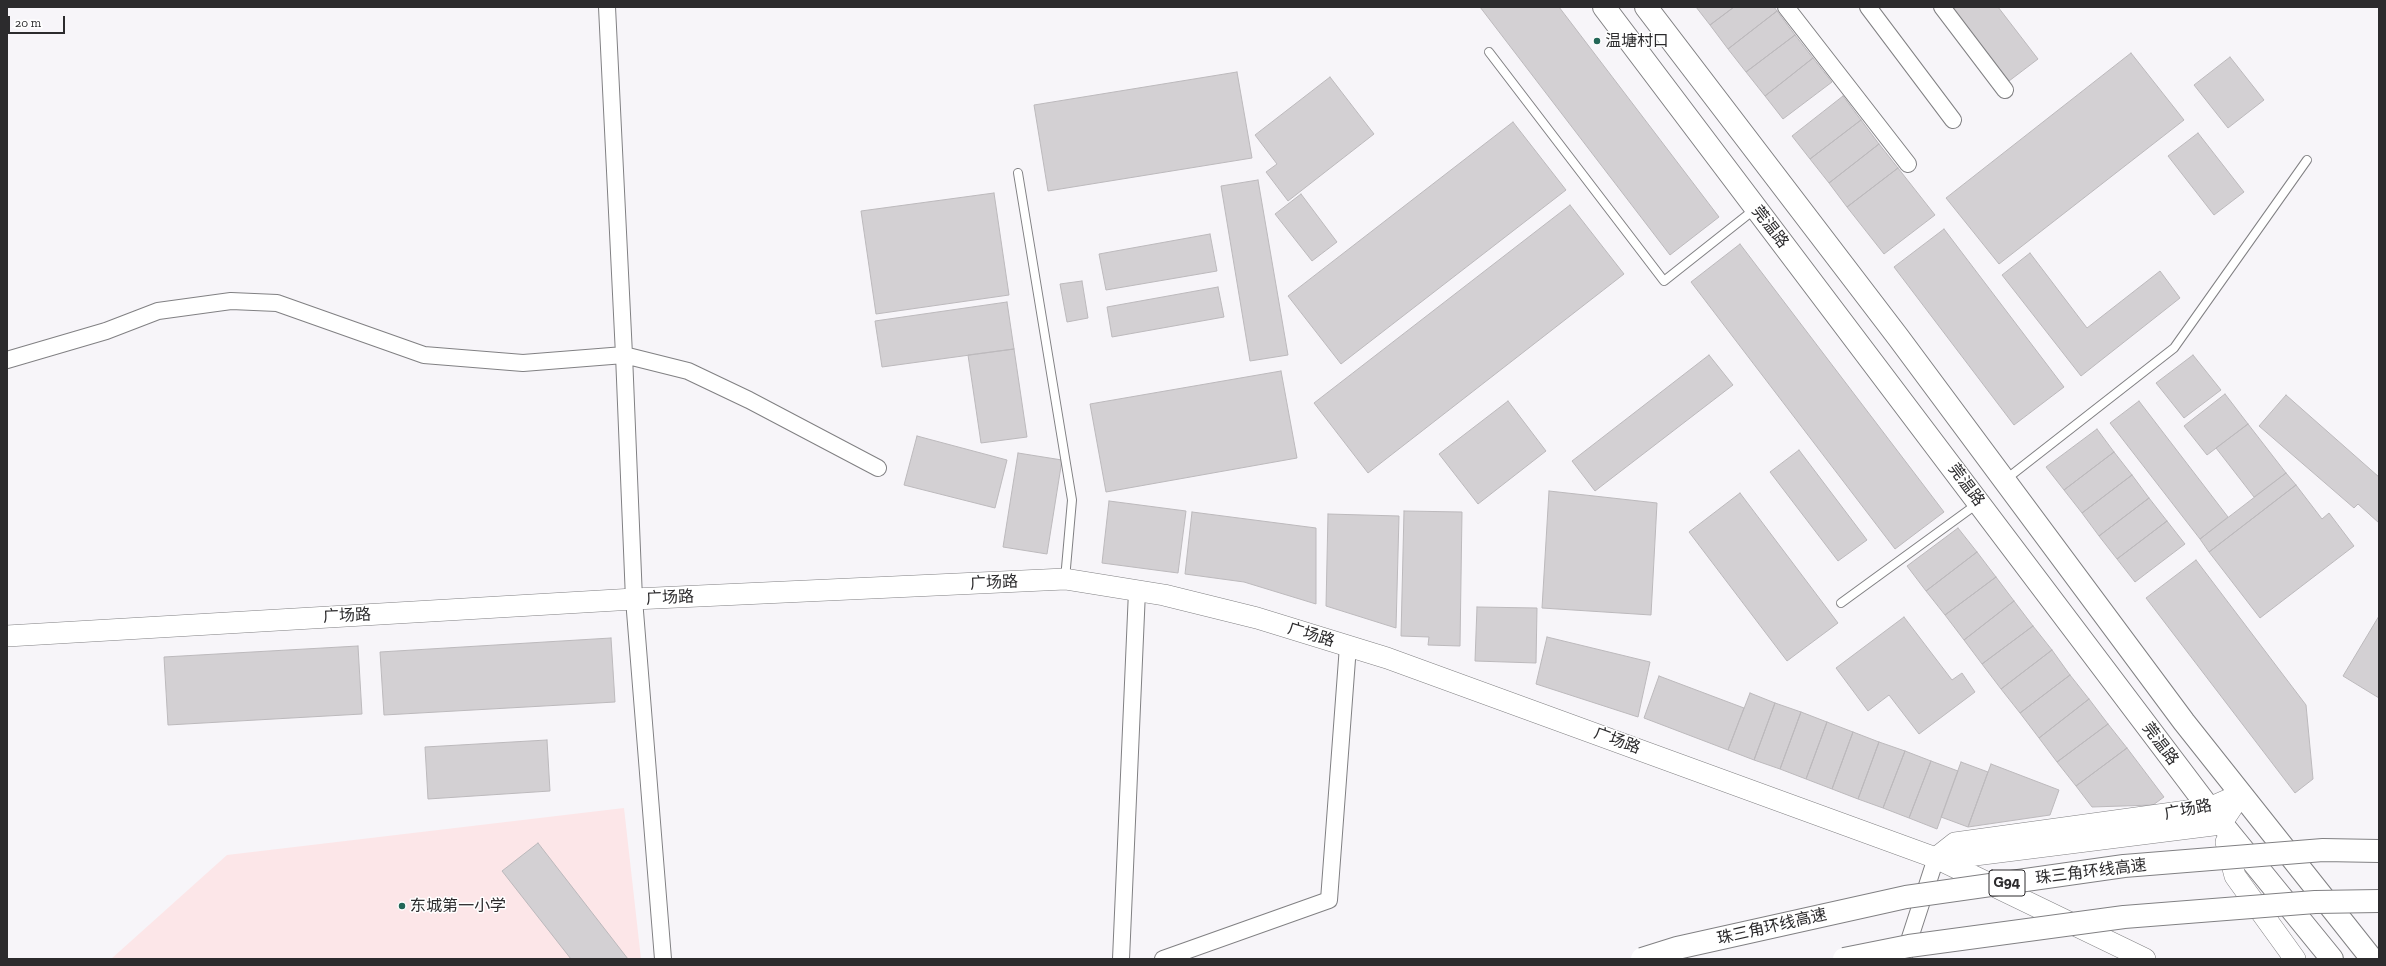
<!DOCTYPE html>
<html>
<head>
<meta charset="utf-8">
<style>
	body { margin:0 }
	#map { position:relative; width:2386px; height:966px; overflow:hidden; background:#f7f5f9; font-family:"Zilla Slab",serif }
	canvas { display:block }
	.frame { position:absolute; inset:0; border:8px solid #2c2b2d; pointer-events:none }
	.scale { position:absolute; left:8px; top:16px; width:57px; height:18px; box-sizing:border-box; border:2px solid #2c2b2d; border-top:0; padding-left:5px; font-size:12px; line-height:14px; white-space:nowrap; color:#2c2b2d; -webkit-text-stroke:3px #fff; paint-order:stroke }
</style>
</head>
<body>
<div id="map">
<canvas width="2386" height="966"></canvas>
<div class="frame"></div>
<div class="scale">20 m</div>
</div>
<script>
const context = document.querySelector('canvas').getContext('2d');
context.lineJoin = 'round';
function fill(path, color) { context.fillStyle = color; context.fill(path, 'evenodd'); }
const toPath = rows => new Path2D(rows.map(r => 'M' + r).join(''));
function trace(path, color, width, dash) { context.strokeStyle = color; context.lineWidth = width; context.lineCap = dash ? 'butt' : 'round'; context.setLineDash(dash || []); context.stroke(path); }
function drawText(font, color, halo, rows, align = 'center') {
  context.font = font + ' "Zilla Slab","Noto Sans SC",serif'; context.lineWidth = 3; context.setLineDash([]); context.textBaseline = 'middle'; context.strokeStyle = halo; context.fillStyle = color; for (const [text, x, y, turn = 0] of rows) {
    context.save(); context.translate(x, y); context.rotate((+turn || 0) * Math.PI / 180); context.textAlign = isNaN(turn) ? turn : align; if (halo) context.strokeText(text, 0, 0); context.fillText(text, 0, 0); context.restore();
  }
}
fill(toPath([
	[624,808,641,959,111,959,227,855]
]), '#fce6e8');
const building = toPath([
	[1480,7,1559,7,1719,217,1670,255,1480,7],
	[1696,7,1734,7,1710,25,1696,7],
	[1734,7,1774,7,1777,11,1728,49,1710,25,1734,7],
	[1952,7,1998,7,2038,59,2009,81,1952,7],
	[1777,11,1795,35,1746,72,1728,49,1777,11],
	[1795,35,1813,58,1765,96,1746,72,1795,35],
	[2131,53,2184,120,1999,264,1946,198,2131,53],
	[2230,57,2264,100,2228,128,2194,85,2230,57],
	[1813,58,1832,82,1783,119,1765,96,1813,58],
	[1237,72,1252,158,1048,191,1034,105,1237,72],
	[1330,77,1374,134,1288,201,1266,172,1277,164,1255,135,1330,77],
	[1843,96,1861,120,1810,159,1792,136,1843,96],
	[1861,120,1879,144,1829,183,1810,159,1861,120],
	[1513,122,1566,190,1341,364,1288,296,1513,122],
	[2198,133,2244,192,2214,215,2168,156,2198,133],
	[1879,144,1898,168,1847,207,1829,183,1879,144],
	[1898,168,1935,215,1884,254,1847,207,1898,168],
	[1258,180,1288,355,1250,361,1221,186,1258,180],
	[994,193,1009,295,876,314,861,211,994,193],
	[1301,194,1337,242,1312,261,1275,214,1301,194],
	[1570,205,1624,274,1368,473,1314,403,1570,205],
	[1944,229,2064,387,2014,425,1894,267,1944,229],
	[1210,234,1217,271,1106,290,1099,254,1210,234],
	[1740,244,1944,512,1895,549,1691,282,1740,244],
	[2030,253,2087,328,2160,271,2180,298,2081,376,2002,275,2030,253],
	[1082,281,1088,318,1067,322,1060,284,1082,281],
	[1218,287,1224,317,1112,337,1107,307,1218,287],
	[1007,302,1014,349,882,367,875,321,1007,302],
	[1014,349,1027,437,981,443,968,355,1014,349],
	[1709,355,1733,385,1595,491,1572,461,1709,355],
	[2193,355,2221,390,2184,418,2156,383,2193,355],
	[1281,371,1297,458,1106,492,1090,404,1281,371],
	[2225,394,2248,424,2207,455,2184,426,2225,394],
	[2286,395,2379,477,2379,523,2358,504,2354,508,2259,426,2286,395],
	[1508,401,1546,451,1478,504,1439,454,1508,401],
	[2139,401,2228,517,2200,539,2110,423,2139,401],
	[2248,424,2286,473,2254,497,2216,448,2248,424],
	[2097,429,2114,452,2064,490,2046,467,2097,429],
	[917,436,1007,460,995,508,904,485,917,436],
	[1799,450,1867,540,1838,561,1770,472,1799,450],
	[2114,452,2132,475,2082,513,2064,490,2114,452],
	[1018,453,1062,460,1047,554,1003,547,1018,453],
	[2286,473,2296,485,2209,552,2200,539,2286,473],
	[2132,475,2149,498,2099,536,2082,513,2132,475],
	[2296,485,2322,519,2329,513,2354,546,2260,618,2209,552,2296,485],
	[1549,491,1657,503,1651,615,1542,608,1549,491],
	[1740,493,1838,623,1787,661,1689,532,1740,493],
	[2149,498,2167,521,2117,559,2099,536,2149,498],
	[1109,501,1186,511,1178,573,1102,563,1109,501],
	[1404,511,1462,512,1460,646,1428,645,1429,637,1401,636,1404,511],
	[1192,512,1316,528,1316,604,1244,582,1185,574,1192,512],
	[1328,514,1399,516,1396,628,1326,606,1328,514],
	[2167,521,2185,544,2135,582,2117,559,2167,521],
	[1958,528,1977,552,1926,591,1907,566,1958,528],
	[1977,552,1996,577,1945,615,1926,591,1977,552],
	[2196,560,2306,705,2313,779,2295,793,2146,598,2196,560],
	[1996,577,2014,601,1964,640,1945,615,1996,577],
	[2014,601,2033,626,1982,664,1964,640,2014,601],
	[1477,607,1537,608,1536,663,1475,661,1477,607],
	[2379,616,2379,698,2343,676,2379,616],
	[1904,617,1952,680,1962,673,1975,692,1919,734,1889,695,1868,711,1836,668,1904,617],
	[2033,626,2052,650,2001,689,1982,664,2033,626],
	[1547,637,1650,662,1638,717,1536,684,1547,637],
	[611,638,615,702,384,715,380,652,611,638],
	[358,646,362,714,168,725,164,657,358,646],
	[2052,650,2070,675,2020,713,2001,689,2052,650],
	[2070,675,2089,699,2039,738,2020,713,2070,675],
	[1659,676,1744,708,1728,750,1644,718,1659,676],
	[1750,693,1775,703,1754,760,1728,750,1750,693],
	[2089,699,2108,724,2057,762,2039,738,2089,699],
	[1775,703,1801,712,1780,769,1754,760,1775,703],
	[1801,712,1827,722,1806,779,1780,769,1801,712],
	[1827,722,1853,732,1832,789,1806,779,1827,722],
	[2108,724,2127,748,2076,786,2057,762,2108,724],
	[1853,732,1879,742,1858,799,1832,789,1853,732],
	[547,740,550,791,428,799,425,747,547,740],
	[1879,742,1905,751,1883,808,1858,799,1879,742],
	[2127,748,2164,797,2153,805,2092,807,2076,786,2127,748],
	[1905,751,1931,761,1909,818,1883,808,1905,751],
	[1931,761,1958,771,1937,829,1909,818,1931,761],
	[1961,762,1988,772,1968,827,1941,817,1961,762],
	[1991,764,2059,790,2050,815,1968,827,1991,764],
	[538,843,628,959,571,959,502,871,538,843]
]);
fill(building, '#d3d0d3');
trace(building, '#bcb9bc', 1);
const service = toPath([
	[1489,52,1664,281,1755,209],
	[1018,173,1072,500,1065,579],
	[2005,480,2174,348,2307,160],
	[1841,603,1977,504]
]);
const minor = toPath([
	[607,7,624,355,634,599,663,959],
	[1786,7,1908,164],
	[1868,7,1953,120],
	[1942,7,2005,90],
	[7,360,106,331,158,311,231,301,277,303,424,355,523,363,624,355,688,371,749,400,878,468],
	[1121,959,1137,591],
	[1163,959,1329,900,1348,646],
	[1903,959,1936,858]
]);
const tertiary = toPath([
	[7,636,634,599,1065,579,1164,595,1257,618,1387,658,1936,858,2145,959],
	[2241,794,2221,824,1959,857,1936,858,1955,843,2209,808,2241,794],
	[2226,842,2235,876,2295,959]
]);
const secondary = toPath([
	[1604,7,2209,808,2332,959],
	[1646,7,1898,337,2184,722,2372,959]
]);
trace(service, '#818083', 10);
trace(minor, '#818083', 18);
trace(tertiary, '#818083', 22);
trace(secondary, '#818083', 24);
trace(service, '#fff', 8);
trace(minor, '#fff', 16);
trace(tertiary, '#fff', 21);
trace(secondary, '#fff', 22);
const motorwayBridge = toPath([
	[1642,959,1677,948,1906,897,2124,866,2323,850,2379,851],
	[1844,959,1909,946,2124,917,2315,902,2379,901]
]);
trace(motorwayBridge, '#818083', 24, []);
trace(motorwayBridge, '#fff', 22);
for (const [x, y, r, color] of [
	[1597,41,4,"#236657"],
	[402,906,4,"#236657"]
]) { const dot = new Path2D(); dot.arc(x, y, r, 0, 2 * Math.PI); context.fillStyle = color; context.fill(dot); trace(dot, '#fff', 1.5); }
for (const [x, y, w] of [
	[2007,883,36]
]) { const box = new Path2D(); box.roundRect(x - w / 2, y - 13, w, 26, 3); context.fillStyle = '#fff'; context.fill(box); trace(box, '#2c2b2d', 1); }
drawText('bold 15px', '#2c2b2d', null, [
	["G94",2007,883]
]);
drawText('16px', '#2c2b2d', '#fff', [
	["温塘村口",1605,41],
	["东城第一小学",410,906]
], 'left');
drawText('16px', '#2c2b2d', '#fff', [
	["莞温路",1770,227,52],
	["莞温路",1966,485,53],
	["广场路",994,583,-3],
	["广场路",670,598,-3],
	["广场路",347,616,-3],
	["广场路",1311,635,17],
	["广场路",1617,741,20],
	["莞温路",2160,744,53],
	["广场路",2188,810,-11],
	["珠三角环线高速",2091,872,-7],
	["珠三角环线高速",1772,927,-13]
]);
</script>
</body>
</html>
